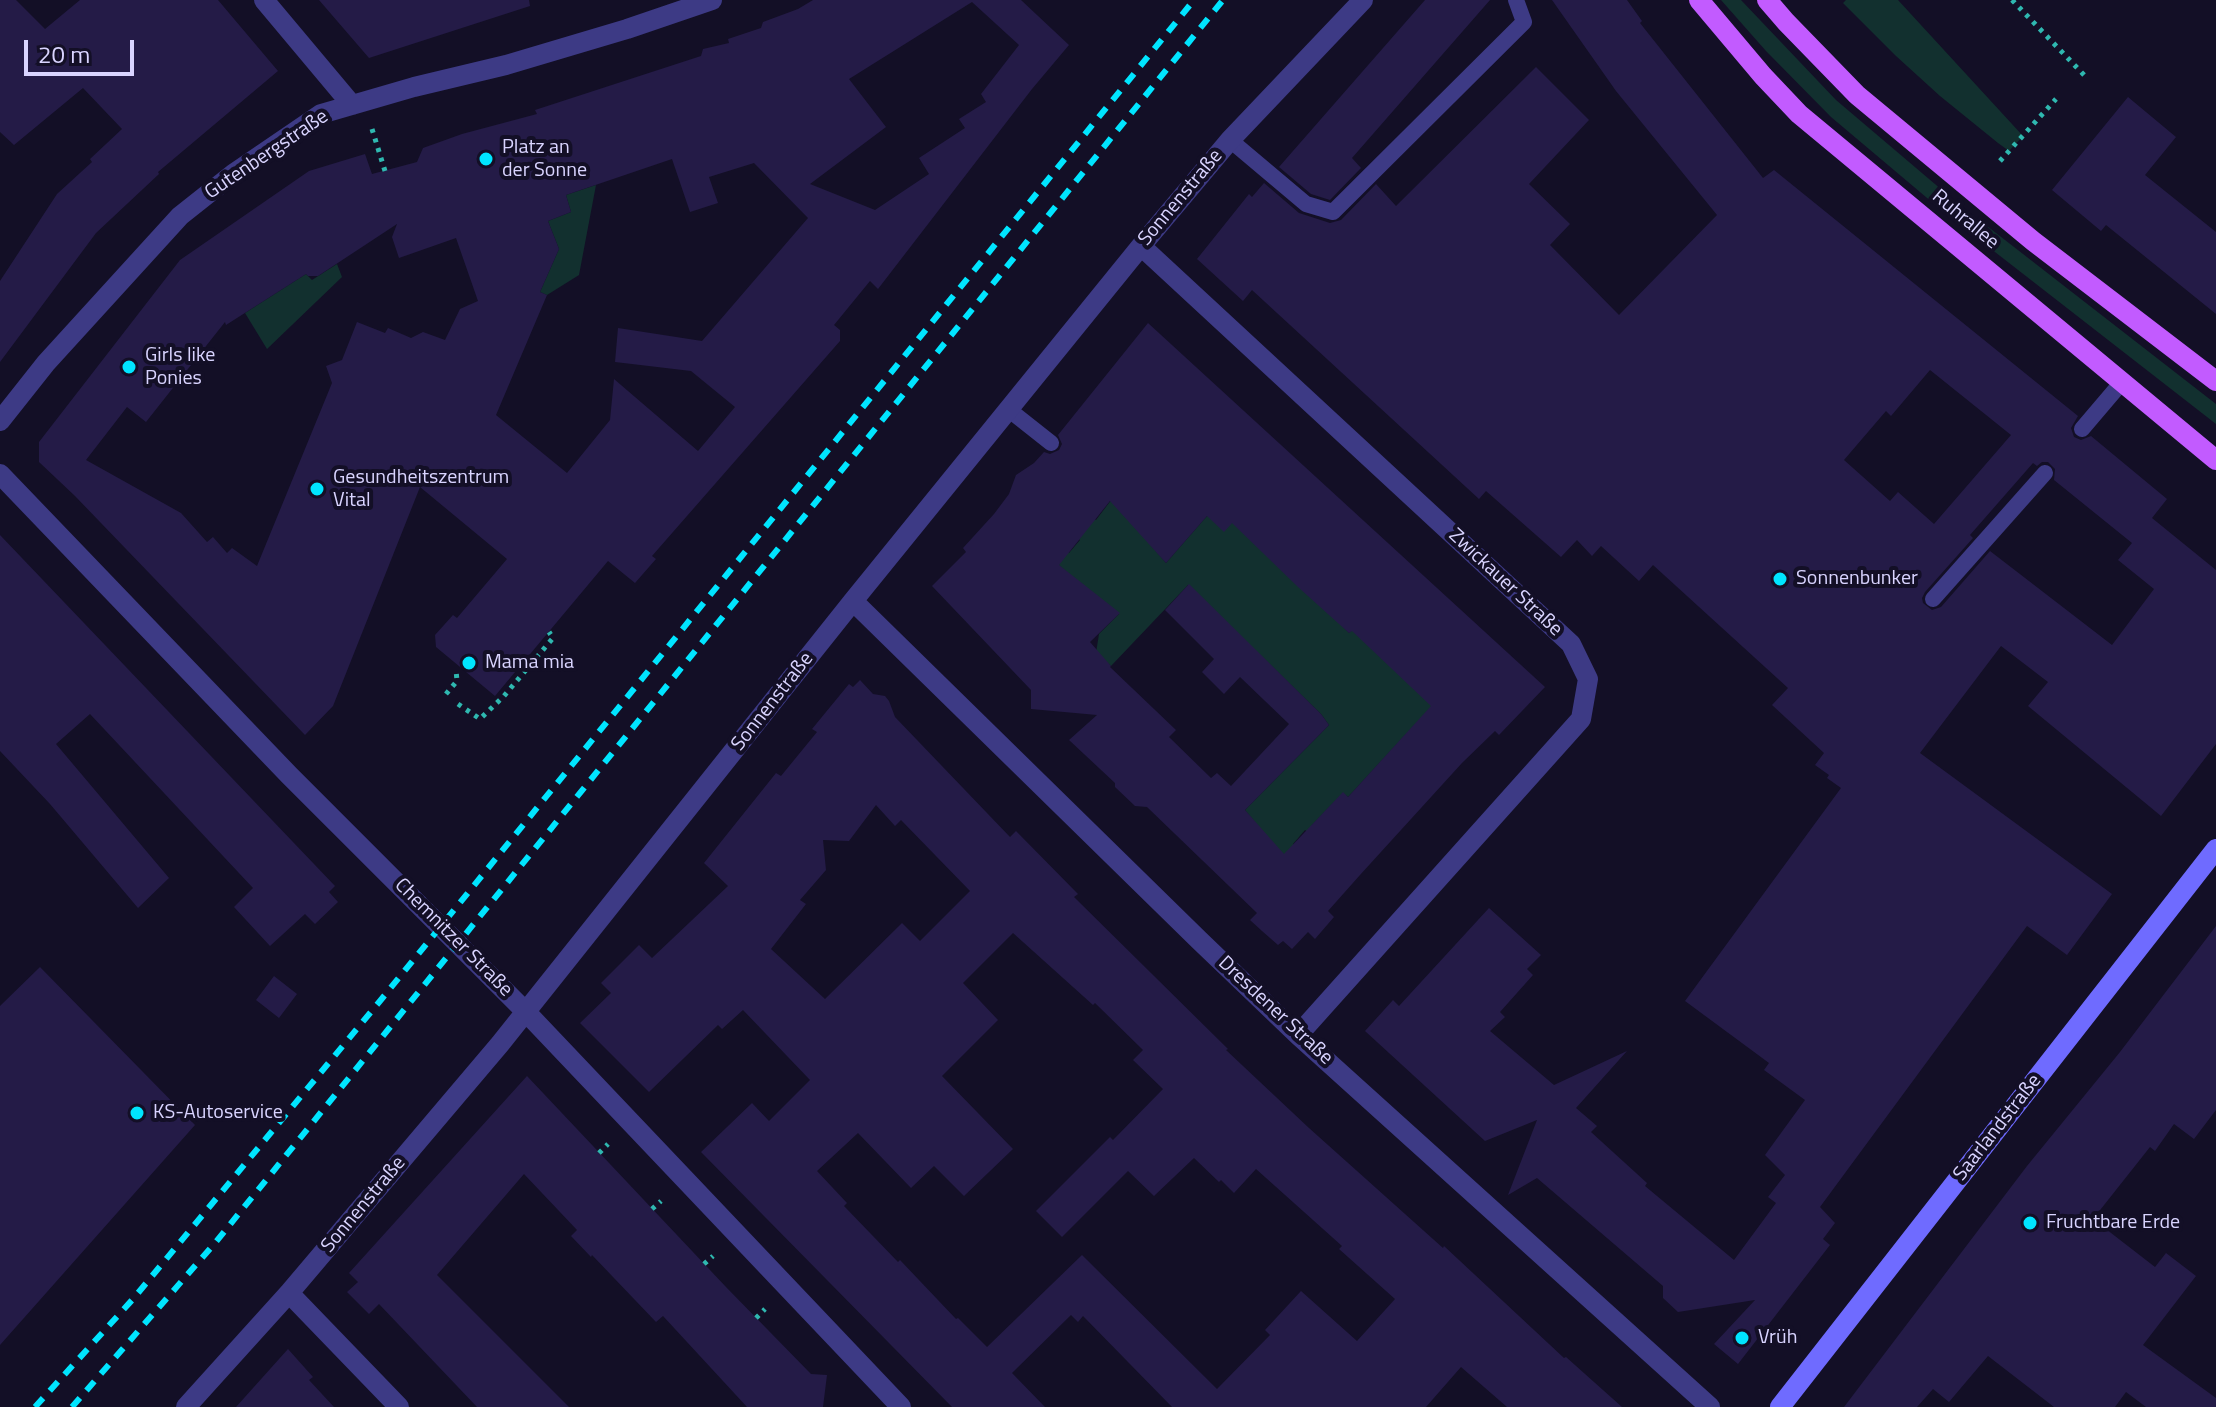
<!DOCTYPE html>
<html>
<head>
<meta charset="utf-8">
<style>
	body { margin:0 }
	#map { position:relative; width:2216px; height:1407px; overflow:hidden; background:#130f26; font-family:"Titillium Web",sans-serif }
	canvas { display:block }
	.scale { position:absolute; left:24px; top:40px; width:110px; height:36px; box-sizing:border-box; border:4px solid #d9d4ff; border-top:0; padding-left:10px; font-size:24px; line-height:28px; white-space:nowrap; color:#d9d4ff; -webkit-text-stroke:6px #130f26; paint-order:stroke }
</style>
</head>
<body>
<div id="map">
<canvas width="2216" height="1407"></canvas>
<div class="scale">20 m</div>
</div>
<script>
const context = document.querySelector('canvas').getContext('2d');
context.lineJoin = 'round';
function fill(path, color) { context.fillStyle = color; context.fill(path, 'evenodd'); }
const toPath = rows => new Path2D(rows.map(r => 'M' + r).join(''));
function trace(path, color, width, dash) { context.strokeStyle = color; context.lineWidth = width; context.lineCap = dash ? 'butt' : 'round'; context.setLineDash(dash || []); context.stroke(path); }
function drawText(font, color, halo, rows, align = 'center') {
  context.font = font + ' "Titillium Web",sans-serif'; context.lineWidth = 8; context.setLineDash([]); context.textBaseline = 'middle'; context.strokeStyle = halo; context.fillStyle = color; for (const [text, x, y, turn = 0] of rows) {
    context.save(); context.translate(x, y); context.rotate((+turn || 0) * Math.PI / 180); context.textAlign = isNaN(turn) ? turn : align; if (halo) context.strokeText(text, 0, 0); context.fillText(text, 0, 0); context.restore();
  }
}
fill(toPath([
	[1721,0,1741,0,1836,100,1962,207,1952,219,1831,117,1766,51],
	[1846,0,1898,0,2023,136,2009,151,1998,143,1940,96,1896,56,1843,3],
	[596,185,579,275,547,295,540,292,559,249,548,221,571,212,566,195],
	[1969,212,2216,404,2216,424,1959,224],
	[337,264,342,277,267,349,245,313,306,274,312,280],
	[1112,499,1166,563,1207,516,1236,519,1349,633,1365,617,1443,694,1348,797,1343,793,1312,825,1309,833,1305,830,1293,844,1304,855,1292,867,1245,810,1329,725,1321,714,1188,585,1111,666,1096,653,1099,634,1119,614,1031,543,1059,547,1069,553,1080,540,1071,532,1086,514,1096,520]
]), '#12302f');
fill(toPath([
	[0,0,16,0,45,29,80,0,218,0,278,71,158,172,159,174,96,233,0,362,0,281,57,194,92,162,90,159,122,129,83,88,14,145,0,132],
	[319,0,529,0,530,6,369,58],
	[813,0,1021,0,1069,45,1032,89,878,289,870,281,834,325,840,330,840,341,652,556,656,559,635,583,608,561,495,696,436,647,435,635,453,615,457,618,507,559,420,487,333,706,305,735,75,496,39,462,39,442,180,260,309,171,365,154,372,174,417,162,423,148,462,134,537,114,535,110,701,56,703,49,729,43,728,39,761,28,763,22,798,9],
	[972,2,1019,45,981,94,986,102,959,119,965,128,919,158,929,174,875,210,810,184,886,127,849,79],
	[672,159,690,212,718,203,709,177,754,163,808,218,702,341,618,328,615,362,691,371,735,407,698,451,614,379,610,420,567,473,496,415,547,295,540,292,559,249,548,221,571,212,566,195],
	[397,224,392,237,399,258,456,238,478,301,460,309,445,340,423,332,411,338,388,328,385,333,357,322,342,360,326,366,332,383,257,566,232,548,227,553,213,537,207,542,181,513,86,460,127,407,146,422,225,322,226,325,306,274,308,276,318,276],
	[1425,0,1490,0,1352,158,1361,168,1330,200,1311,194,1279,167],
	[1552,0,1627,0,1642,21,1640,23,1763,178,1774,170,2078,416,2071,428,2074,437,2081,440,2091,436,2167,499,2152,518,2216,570,2216,744,2161,816,2028,706,2048,682,2001,646,1920,753,2112,894,2067,955,2027,926,1820,1207,1835,1223,1823,1239,1830,1245,1738,1364,1714,1344,1755,1300,1678,1312,1663,1298,1663,1286,1537,1178,1508,1195,1537,1120,1485,1141,1365,1031,1393,1000,1399,1006,1489,908,1541,955,1527,969,1533,975,1500,1012,1505,1017,1490,1031,1554,1085,1627,1051,1576,1108,1597,1126,1591,1132,1647,1183,1645,1186,1734,1260,1776,1203,1768,1197,1785,1175,1765,1155,1805,1100,1764,1070,1769,1063,1685,1001,1841,788,1827,778,1829,775,1815,765,1824,753,1772,705,1788,688,1653,565,1639,581,1601,546,1592,556,1577,540,1561,557,1486,491,1479,499,1252,290,1243,301,1197,259,1249,194,1252,197,1264,183,1299,213,1330,223,1341,220,1376,184,1396,206,1536,67,1589,120,1529,184,1570,224,1550,245,1619,315,1717,215,1616,91],
	[1930,370,2011,435,1934,524,1898,492,1890,501,1844,460,1886,411,1891,416],
	[2042,462,2048,462,2055,469,2054,480,2132,543,2118,560,2154,589,2112,645,1990,551,1941,607,1932,610,1923,603,1922,598,1925,592,1973,538,1970,535,2033,463,2037,466],
	[2128,97,2176,137,2145,175,2216,232,2216,314,2106,225,2101,231,2052,190],
	[1148,323,1545,687,1499,735,1495,731,1462,763,1360,875,1328,911,1334,917,1315,939,1308,932,1292,949,1283,941,1278,945,1262,931,1250,920,1257,913,1147,807,1135,806,1115,787,1115,783,1069,740,1097,715,1031,709,1031,690,932,586,966,552,963,548,994,514,1009,494,1016,475,1034,463,1044,452,1050,454,1059,450,1062,444,1058,435],
	[1110,501,1166,563,1207,516,1224,532,1232,523,1298,587,1349,633,1352,631,1431,706,1348,797,1343,792,1284,854,1245,810,1329,725,1321,714,1189,584,1165,610,1214,659,1202,672,1224,694,1240,677,1289,724,1231,786,1217,773,1211,778,1169,737,1176,730,1110,667,1111,666,1090,642,1120,613,1059,565],
	[0,535,335,886,329,892,338,902,315,924,305,914,270,946,234,907,253,888,90,714,56,744,169,878,138,908,50,804,0,751],
	[860,680,873,694,885,696,889,701,895,717,1010,837,1016,831,1078,894,1074,897,1228,1049,1226,1050,1309,1128,1443,1248,1444,1246,1564,1358,1566,1357,1622,1407,1507,1407,1461,1367,1426,1407,1172,1407,1083,1316,1078,1322,1071,1315,1012,1373,1045,1407,952,1407,701,1152,752,1103,769,1121,810,1080,743,1010,722,1029,718,1025,649,1092,580,1023,611,993,601,983,639,945,652,958,728,886,704,863,776,773,781,776,817,732,812,729,849,684,853,687],
	[876,805,895,826,901,820,970,891,920,941,902,923,825,999,771,949,806,904,800,900,826,870,823,840,849,841],
	[1013,933,1093,1005,1095,1003,1143,1050,1133,1060,1163,1089,1113,1140,1110,1137,1036,1211,1062,1237,1128,1171,1154,1196,1194,1158,1219,1182,1221,1180,1234,1193,1256,1169,1342,1246,1339,1249,1395,1299,1357,1341,1301,1291,1265,1330,1270,1335,1217,1389,1082,1255,987,1347,958,1318,956,1319,900,1260,898,1262,844,1206,847,1203,817,1171,858,1133,911,1188,934,1166,964,1196,1013,1149,942,1076,998,1020,963,983],
	[2216,926,2216,1110,2194,1139,2174,1124,2155,1151,2150,1147,2093,1219,2155,1267,2166,1253,2196,1276,2143,1345,2216,1398,2216,1407,2146,1407,2126,1392,2115,1407,2054,1407,1988,1356,1949,1402,1933,1389,1917,1407,1844,1407,2027,1166,2120,1052],
	[40,967,195,1125,0,1345,0,1006],
	[274,976,297,994,279,1018,256,1000],
	[527,1076,726,1287,811,1374,827,1375,823,1407,747,1407,663,1316,656,1322,592,1255,591,1257,571,1236,577,1230,524,1174,437,1275,569,1407,477,1407,379,1304,369,1314,347,1292,358,1282,349,1273],
	[288,1349,313,1377,309,1380,334,1407,236,1407]
]), '#241b47');
trace(toPath([
	[2012,0,2085,76],
	[372,129,385,171],
	[2000,161,2056,99],
	[446,694,457,681,456,670],
	[458,704,480,719,504,696,553,638,549,632],
	[599,1153,608,1144],
	[652,1209,661,1201],
	[704,1264,713,1256],
	[756,1318,765,1309]
]), '#2fb8b0', 5, [4, 6]);
trace(toPath([
	[1230,140,1306,204,1333,212,1524,22,1516,0],
	[1008,409,1051,443],
	[2082,429,2122,382],
	[1933,599,2045,473]
]), '#3d3a85', 16);
trace(toPath([
	[264,0,352,105],
	[1141,246,1571,644,1588,679,1581,719,1298,1035],
	[0,421,46,363,180,216,233,174,321,114,414,87,506,65,627,29,712,0],
	[0,474,289,775,526,1012,901,1407],
	[853,601,1199,940,1298,1035,1710,1407],
	[289,1293,399,1407],
	[186,1407,289,1293,500,1044,853,601,1141,246,1230,140,1363,0]
]), '#3d3a85', 20);
trace(toPath([
	[1780,1407,2216,849]
]), '#6f6bff', 20);
trace(toPath([
	[1699,0,1763,76,1799,114,2216,460],
	[1767,0,1786,22,1857,95,2033,241,2216,381]
]), '#c25bff', 20);
trace(toPath([
	[35,1407,133,1299,380,1001,1194,0],
	[72,1407,215,1243,1223,0]
]), '#00e5ff', 6, [12, 10]);
for (const [x, y, r, color] of [
	[486,159,8,"#00e5ff"],
	[129,367,8,"#00e5ff"],
	[317,489,8,"#00e5ff"],
	[1780,579,8,"#00e5ff"],
	[469,663,8,"#00e5ff"],
	[137,1113,8,"#00e5ff"],
	[2030,1223,8,"#00e5ff"],
	[1742,1338,8,"#00e5ff"]
]) { const dot = new Path2D(); dot.arc(x, y, r, 0, 2 * Math.PI); context.fillStyle = color; context.fill(dot); trace(dot, '#130f26', 3); }
drawText('20px', '#d9d4ff', '#130f26', [
	["Platz an",502,148],
	["der Sonne",502,171],
	["Girls like",145,356],
	["Ponies",145,379],
	["Gesundheitszentrum",333,478],
	["Vital",333,501],
	["Sonnenbunker",1796,579],
	["Mama mia",485,663],
	["KS-Autoservice",153,1113],
	["Fruchtbare Erde",2046,1223],
	["Vrüh",1758,1338]
], 'left');
drawText('20px', '#d9d4ff', '#130f26', [
	["Gutenbergstraße",267,155,-34],
	["Sonnenstraße",1181,198,-50],
	["Ruhrallee",1965,220,40],
	["Zwickauer Straße",1505,583,43],
	["Sonnenstraße",773,702,-52],
	["Chemnitzer Straße",453,938,45],
	["Dresdener Straße",1275,1011,43],
	["Saarlandstraße",1998,1128,-52],
	["Sonnenstraße",364,1205,-50]
]);
</script>
</body>
</html>
